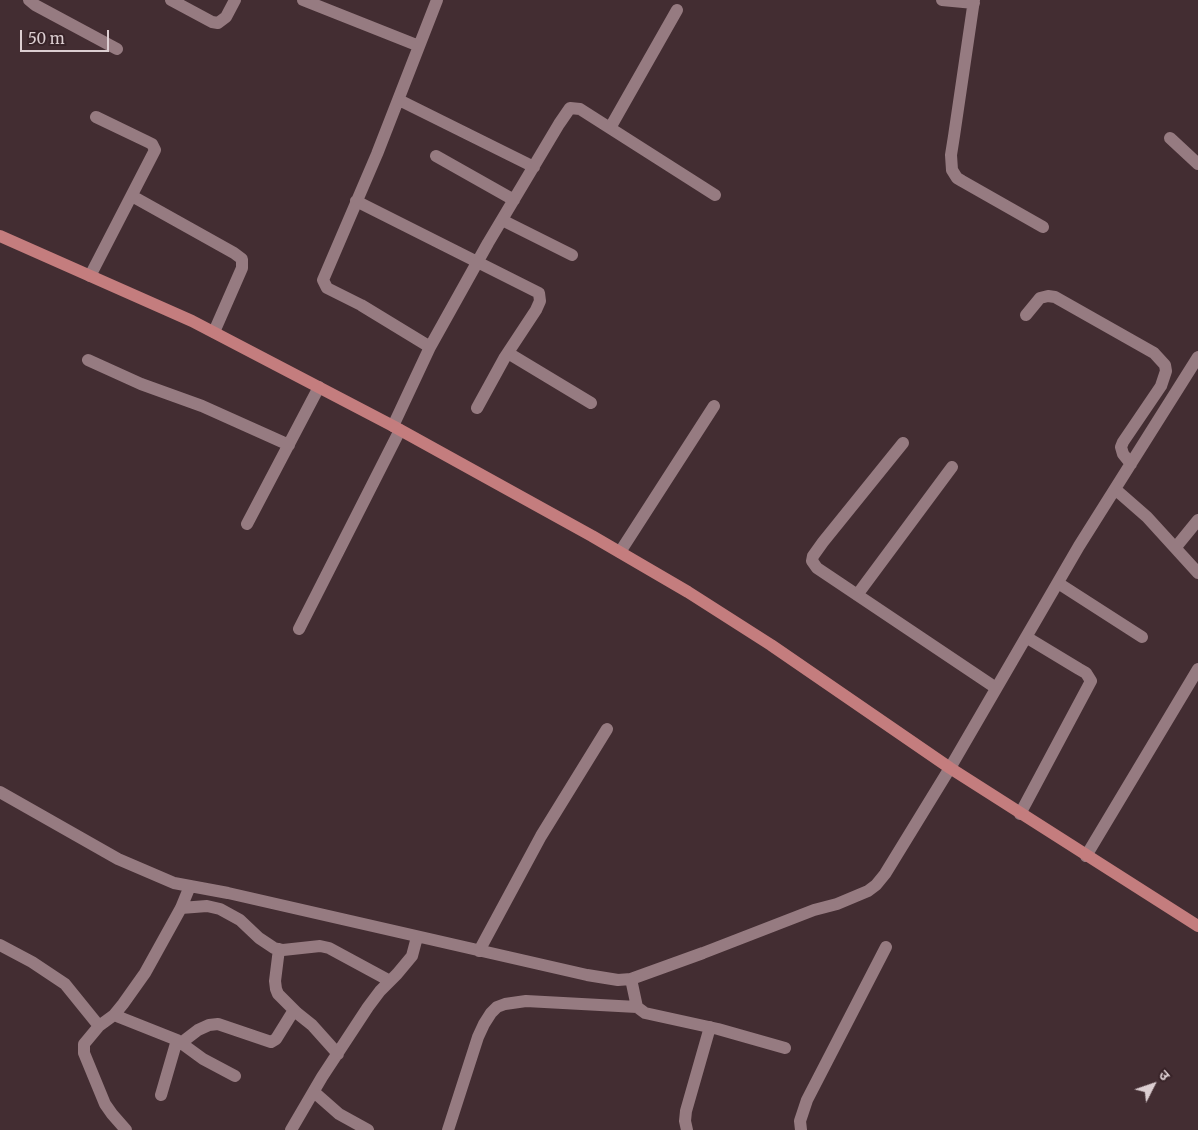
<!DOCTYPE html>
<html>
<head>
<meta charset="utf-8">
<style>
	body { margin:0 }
	#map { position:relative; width:1198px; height:1130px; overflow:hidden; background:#432d32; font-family:Merriweather,"Noto Sans Devanagari",serif }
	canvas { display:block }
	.north { position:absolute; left:1128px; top:1060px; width:50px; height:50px; -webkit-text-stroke:4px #382328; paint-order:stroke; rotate:49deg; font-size:14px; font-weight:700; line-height:20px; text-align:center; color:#dcced1 }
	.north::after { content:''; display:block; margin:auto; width:18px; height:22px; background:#dcced1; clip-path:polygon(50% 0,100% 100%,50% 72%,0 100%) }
	.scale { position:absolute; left:20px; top:30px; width:89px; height:22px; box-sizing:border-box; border:2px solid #dcced1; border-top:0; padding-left:6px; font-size:15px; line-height:18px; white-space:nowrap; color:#dcced1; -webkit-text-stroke:4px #382328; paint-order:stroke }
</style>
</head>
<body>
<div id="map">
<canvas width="1198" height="1130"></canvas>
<div class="north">उ</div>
<div class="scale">50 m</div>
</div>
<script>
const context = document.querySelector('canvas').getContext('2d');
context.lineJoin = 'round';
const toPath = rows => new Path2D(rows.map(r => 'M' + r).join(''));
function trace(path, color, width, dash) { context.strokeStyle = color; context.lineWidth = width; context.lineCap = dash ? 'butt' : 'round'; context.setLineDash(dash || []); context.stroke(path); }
trace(toPath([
	[29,0,35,5,117,49],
	[171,0,212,22,218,23,226,17,235,0],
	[303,0,419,46],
	[942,0,974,3],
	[974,0,954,136,951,155,952,170,957,178,962,181,1043,227],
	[399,100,534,167],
	[610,128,677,10],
	[1170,138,1198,164],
	[436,156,514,200],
	[132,196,234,253,242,259,242,268,214,332],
	[356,201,539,293,540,301,536,310,505,357,477,408],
	[502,220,572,255],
	[90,276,155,150,152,144,148,142,96,117],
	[1026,315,1040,298,1048,296,1055,297,1154,353,1165,365,1166,371,1161,386,1123,442,1121,447,1123,454,1131,464],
	[430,347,361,305,327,288,323,280,377,154,437,0],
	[508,353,591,403],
	[88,360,141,384,202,406,289,445],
	[393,426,430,347,488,243,559,124,570,108,580,109,715,195],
	[903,443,823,542,813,556,812,561,817,568,996,688],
	[1115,489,1147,517,1198,573],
	[247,524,319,387],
	[1176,547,1198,520],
	[620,552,714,406],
	[1058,583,1142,637],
	[857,595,952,467],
	[299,629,400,430],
	[0,792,118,859,174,883,228,893,587,975,618,980,631,979,703,953,814,910,837,904,868,891,876,885,885,874,950,768,1079,546,1198,357],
	[1020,814,1091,681,1086,673,1079,669,1026,637],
	[1086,856,1198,669],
	[181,908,207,906,220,909,240,920,259,938,274,948,283,950,320,946,329,948,390,981],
	[0,945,32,962,65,984,99,1026],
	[279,949,275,981,276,989,278,994,297,1013,312,1025,338,1054],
	[479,951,541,836,607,729],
	[631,979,637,1007,645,1013,718,1029,785,1048],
	[114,1015,177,1040,203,1059,235,1076],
	[181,1043,198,1030,209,1025,218,1024,271,1042,276,1039,294,1010],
	[314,1092,339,1114,368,1130],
	[161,1095,177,1040],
	[126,1130,112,1114,105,1104,84,1053,84,1044,99,1026,114,1015,123,1004,145,973,181,908,190,886],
	[291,1130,322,1077,368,1007,380,991,397,974,412,956,417,937],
	[448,1130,478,1037,484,1024,491,1013,497,1007,505,1004,526,1001,637,1007],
	[687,1130,685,1121,686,1111,710,1027],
	[801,1130,800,1121,807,1100,886,947]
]), '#967b81', 12);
trace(toPath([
	[0,236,192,321,393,426,592,536,688,592,771,645,950,768,1198,926]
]), '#c47d7e', 12);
</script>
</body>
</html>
